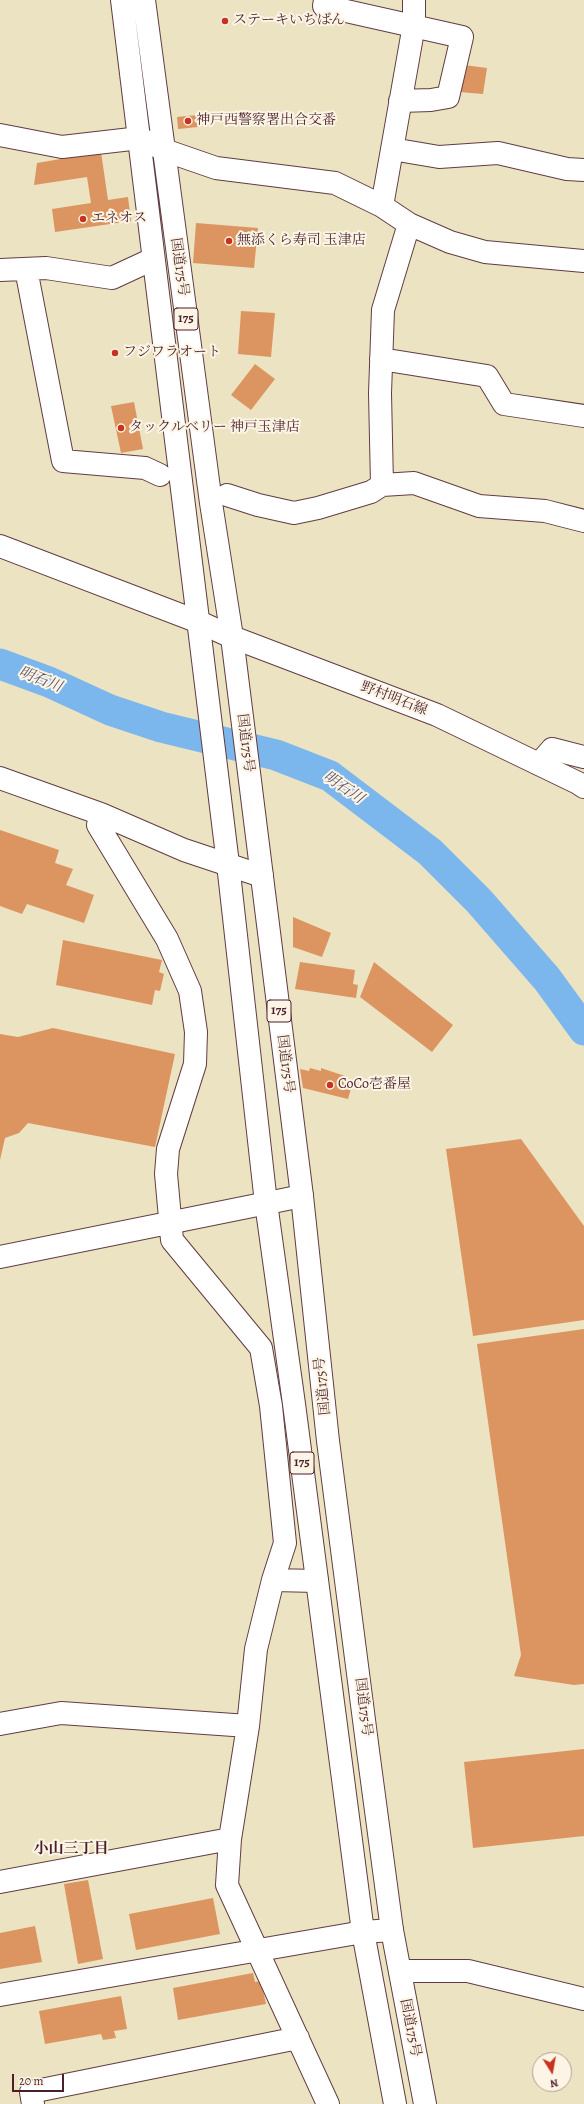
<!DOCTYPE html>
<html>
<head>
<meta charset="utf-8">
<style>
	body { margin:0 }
	#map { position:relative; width:584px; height:2104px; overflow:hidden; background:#ebe3c1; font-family:Alegreya,serif }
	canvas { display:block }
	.north { position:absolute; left:532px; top:2052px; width:40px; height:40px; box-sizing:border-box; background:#fcf5e5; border:1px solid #b59f9b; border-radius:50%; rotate:169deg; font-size:11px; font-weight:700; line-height:16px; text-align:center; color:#4a1f2b }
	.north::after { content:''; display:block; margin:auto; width:14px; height:18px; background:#c8321e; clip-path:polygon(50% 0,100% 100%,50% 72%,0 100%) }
	.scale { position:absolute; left:12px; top:2074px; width:52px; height:18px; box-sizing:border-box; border:2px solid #4a1f2b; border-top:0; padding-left:5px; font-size:12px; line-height:14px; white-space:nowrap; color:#4a1f2b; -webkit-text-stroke:3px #fcf5e5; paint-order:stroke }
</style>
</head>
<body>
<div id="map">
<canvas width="584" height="2104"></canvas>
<div class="north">N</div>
<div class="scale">20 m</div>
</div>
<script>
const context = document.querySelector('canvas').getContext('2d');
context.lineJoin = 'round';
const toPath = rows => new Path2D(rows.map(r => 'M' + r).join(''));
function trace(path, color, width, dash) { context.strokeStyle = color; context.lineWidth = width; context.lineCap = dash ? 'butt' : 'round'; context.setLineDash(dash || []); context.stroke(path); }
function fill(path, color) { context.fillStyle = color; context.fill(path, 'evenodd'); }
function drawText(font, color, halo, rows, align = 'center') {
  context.font = font + ' Alegreya,"Noto Serif JP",serif'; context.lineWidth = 4; context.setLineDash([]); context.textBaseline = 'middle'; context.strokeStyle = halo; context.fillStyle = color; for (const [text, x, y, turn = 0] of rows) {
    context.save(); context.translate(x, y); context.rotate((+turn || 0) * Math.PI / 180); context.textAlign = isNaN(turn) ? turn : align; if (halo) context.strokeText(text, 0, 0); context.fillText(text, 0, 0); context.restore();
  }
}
trace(toPath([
	[0,664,49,682,110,710,161,727,276,755,330,776,430,852,479,901,547,979,584,1030]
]), '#7bb7ed', 31);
fill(toPath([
	[464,65,487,68,483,94,460,92],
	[197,115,198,127,178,129,177,117],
	[101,152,108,200,128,197,131,221,55,232,52,209,91,203,87,177,34,185,37,163],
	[196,223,258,228,254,268,193,263],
	[241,311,275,313,271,357,238,354],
	[255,364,275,379,251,410,231,395],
	[134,402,143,449,121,453,111,406],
	[0,830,59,850,55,863,73,869,66,885,94,895,84,923,27,904,22,914,0,906],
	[293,917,331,933,322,957,293,947],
	[63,940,162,960,159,972,164,974,160,991,155,990,152,1005,56,985],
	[300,962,355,970,353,984,358,985,356,998,295,989],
	[374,962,453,1025,432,1052,360,997],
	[53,1028,175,1054,155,1147,28,1123,19,1133,5,1138,0,1160,0,1034,18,1037],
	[310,1068,321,1071,321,1068,345,1076,347,1083,352,1085,348,1099,303,1088,300,1069,309,1071],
	[521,1139,584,1226,584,1320,473,1336,446,1149],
	[584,1329,584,1684,574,1685,514,1676,521,1655,477,1344],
	[584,1749,584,1836,473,1848,464,1762],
	[88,1880,103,1959,78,1964,64,1884],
	[213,1898,220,1934,136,1950,129,1914],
	[35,1926,42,1962,0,1969,0,1933],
	[253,1973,255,1982,261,1981,266,2004,178,2020,173,1988],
	[121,1996,127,2029,114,2031,116,2038,103,2040,101,2034,45,2044,39,2011]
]), '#dc9561');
const minor = toPath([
	[325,0,324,6,462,37,448,97,431,100,400,101],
	[0,135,62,147,140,138,164,150,216,168,335,183,382,206,409,224,450,242,485,252,584,261],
	[392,149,439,157,498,153,567,169,584,170],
	[382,206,414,25,414,0],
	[26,269,63,461,145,468,160,475],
	[0,270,46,268,112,278,153,259],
	[381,359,487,376,504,404,584,416],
	[382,485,380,393,383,310,409,224],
	[227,495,258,505,294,513,318,508,371,492,382,485,414,483,479,506,545,511,584,521],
	[0,546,199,622],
	[539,764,552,749,584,757],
	[0,778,101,814,184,850,262,876],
	[101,814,98,825,167,939,190,991,196,1032,195,1064,168,1149,166,1174,172,1240,261,1348,271,1406,285,1543,273,1580,256,1649,248,1726,230,1839,227,1885,328,2104],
	[0,1257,302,1196],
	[273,1580,317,1581],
	[0,1724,61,1713,248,1726],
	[0,1882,230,1839],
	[400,1971,468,1971,584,1999],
	[0,1995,363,1932,392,1930],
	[33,2104,31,2092,298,2038]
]);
const major = toPath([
	[199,622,232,637,437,715,578,783,584,787]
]);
const highway = toPath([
	[122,0,228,864,266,1203,294,1404,363,1932,395,2104],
	[144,0,211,503,232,637,302,1196,328,1441,368,1751,392,1930,425,2104]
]);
trace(minor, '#623c42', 24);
trace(major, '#623c42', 24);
trace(highway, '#623c42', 24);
trace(minor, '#fff', 22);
trace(major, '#fff', 22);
trace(highway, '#fff', 22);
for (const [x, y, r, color] of [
	[225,21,4,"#c8321e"],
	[188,121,4,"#c8321e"],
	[83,219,4,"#c8321e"],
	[229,241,4,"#c8321e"],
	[115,353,4,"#c8321e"],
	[121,428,4,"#c8321e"],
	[330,1085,4,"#c8321e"]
]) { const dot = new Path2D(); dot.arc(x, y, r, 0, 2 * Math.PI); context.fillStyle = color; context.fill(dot); trace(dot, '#fcf5e5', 1.5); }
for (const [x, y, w] of [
	[186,319,24],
	[279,1011,24],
	[302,1463,24]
]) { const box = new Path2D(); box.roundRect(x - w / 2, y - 11, w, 22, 3); context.fillStyle = '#fcf5e5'; context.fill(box); trace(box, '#4a1f2b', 1); }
drawText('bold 13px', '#4a1f2b', null, [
	["175",186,319],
	["175",279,1011],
	["175",302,1463]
]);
drawText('14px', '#4a1f2b', '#fcf5e5', [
	["ステーキいちばん",233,21],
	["神戸西警察署出合交番",196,121],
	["エネオス",91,219],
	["無添くら寿司 玉津店",237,241],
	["フジワラオート",123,353],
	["タックルベリー 神戸玉津店",129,428],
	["CoCo壱番屋",338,1085]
], 'left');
drawText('14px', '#4a1f2b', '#fcf5e5', [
	["国道175号",179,267,82],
	["野村明石線",394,699,21],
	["国道175号",245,743,83],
	["国道175号",285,1064,83],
	["国道175号",323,1386,-96],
	["国道175号",363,1707,83],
	["国道175号",410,2028,79]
]);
drawText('italic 15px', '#5b546f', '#fcf5e5', [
	["明石川",40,680,21],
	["明石川",343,788,34]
]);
drawText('bold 15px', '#4a1f2b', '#fcf5e5', [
	["小山三丁目",71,1849]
]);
</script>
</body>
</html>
